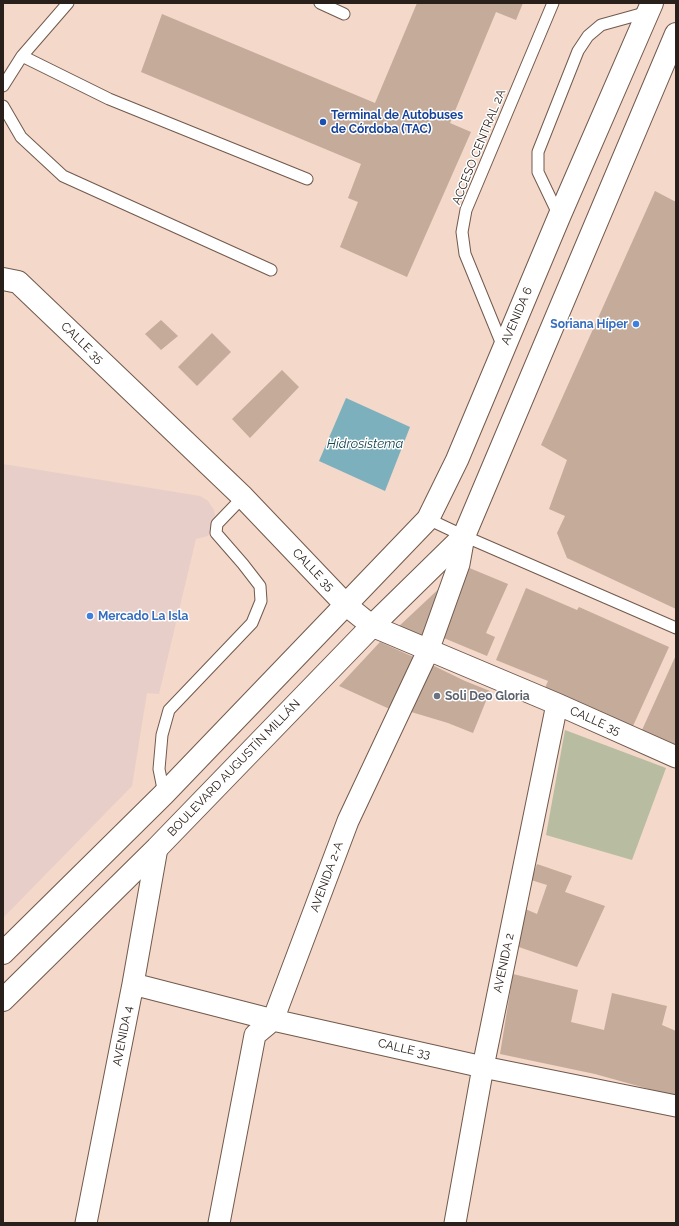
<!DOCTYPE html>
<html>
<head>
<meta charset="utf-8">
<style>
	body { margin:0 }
	#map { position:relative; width:679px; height:1226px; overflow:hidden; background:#f4d8c9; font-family:Raleway,sans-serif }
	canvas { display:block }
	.frame { position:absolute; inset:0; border:4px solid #2a201b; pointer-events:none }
</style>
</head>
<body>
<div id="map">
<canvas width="679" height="1226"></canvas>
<div class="frame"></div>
</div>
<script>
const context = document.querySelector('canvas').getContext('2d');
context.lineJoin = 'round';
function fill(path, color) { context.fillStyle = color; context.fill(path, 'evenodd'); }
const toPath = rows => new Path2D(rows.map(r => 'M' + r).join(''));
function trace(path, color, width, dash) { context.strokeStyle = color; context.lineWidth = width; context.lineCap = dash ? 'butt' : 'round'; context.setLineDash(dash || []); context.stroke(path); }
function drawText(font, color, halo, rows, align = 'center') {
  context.font = font + ' Raleway,sans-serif'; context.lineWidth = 3; context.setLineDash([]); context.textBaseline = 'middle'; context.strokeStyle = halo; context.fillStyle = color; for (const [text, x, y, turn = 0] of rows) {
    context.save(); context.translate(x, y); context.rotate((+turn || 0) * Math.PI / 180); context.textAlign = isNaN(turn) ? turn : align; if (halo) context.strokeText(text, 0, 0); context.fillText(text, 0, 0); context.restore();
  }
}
fill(toPath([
	[3,464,200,496,208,501,214,510,216,521,208,536,196,539,159,694,147,693,132,786,3,918]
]), '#e8cec8');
fill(toPath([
	[565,730,666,768,632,860,546,835]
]), '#b8bda2');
fill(toPath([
	[346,398,410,427,385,491,319,461]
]), '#7cb0bc');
fill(toPath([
	[417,3,523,3,516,20,496,12,450,123,471,132,407,277,340,247,358,202,348,198,361,164,141,72,162,14,375,103],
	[655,191,676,202,676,609,567,558,557,533,565,516,549,509,567,460,541,445],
	[161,320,178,336,161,350,145,334],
	[212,333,231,352,197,386,178,367],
	[282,370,299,387,250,438,232,419],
	[467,567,508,584,486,633,495,637,487,656,439,636],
	[444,584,424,642,396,629],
	[526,588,577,610,579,607,669,647,633,726,545,688,548,681,496,660],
	[380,642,418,659,394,711,339,686],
	[676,655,676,746,642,730],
	[430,664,465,681,490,691,473,733,448,723,408,711],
	[537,864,572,876,565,892,605,906,577,967,513,945,523,908,537,914,547,885,531,880],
	[513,974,578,990,571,1022,604,1030,612,993,667,1006,662,1025,676,1031,676,1091,674,1096,595,1074,500,1054]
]), '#c4ab9a');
const service = toPath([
	[320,3,344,14],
	[22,56,109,99,307,179],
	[3,86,22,56,68,3],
	[3,106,21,137,63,176,271,270],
	[559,216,538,172,538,152,578,51,588,36,601,25,648,12],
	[503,347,465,254,462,232,466,210,553,3],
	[428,519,464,536,676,628],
	[164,794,159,769,162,735,169,710,252,623,261,601,260,586,243,564,216,533,217,524,243,497]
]);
const minor = toPath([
	[346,605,372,626,557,704,676,757],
	[133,984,273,1020,483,1067,676,1106],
	[86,1223,133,984,157,848],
	[219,1223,255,1035,273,1020,348,821,428,651,459,564,464,536],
	[455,1223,483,1067,557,704]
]);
const tertiary = toPath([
	[3,279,18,282,243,497,346,605],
	[3,953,164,794,428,519,457,460,559,217,652,3],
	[3,1000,157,848,372,626,464,536,676,34]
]);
trace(service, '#71594c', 13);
trace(minor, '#71594c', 23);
trace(tertiary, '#71594c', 24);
trace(service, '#fff', 11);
trace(minor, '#fff', 21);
trace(tertiary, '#fff', 22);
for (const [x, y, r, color] of [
	[323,122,4,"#1a4fb4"],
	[636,324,4,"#3f7fe0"],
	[90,616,4,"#3f7fe0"],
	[437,696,4,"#6b7280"]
]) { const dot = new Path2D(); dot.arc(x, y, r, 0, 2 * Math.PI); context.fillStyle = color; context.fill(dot); trace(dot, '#fff', 1.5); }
drawText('bold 12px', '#164399', '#fff', [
	["Terminal de Autobuses",331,115],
	["de Córdoba (TAC)",331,129]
], 'left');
drawText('12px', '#2a201b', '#fff', [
	["ACCESO CENTRAL 2A",479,147,-68],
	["AVENIDA 6",517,316,-67],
	["CALLE 35",82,343,44],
	["CALLE 35",313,570,46],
	["CALLE 35",595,721,24],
	["BOULEVARD AUGUSTÍN MILLÁN",234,768,-46],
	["AVENIDA 2-A",327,877,-70],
	["AVENIDA 2",504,963,-78],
	["AVENIDA 4",123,1036,-79],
	["CALLE 33",404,1049,13]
]);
drawText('bold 12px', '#366cbe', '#fff', [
	["Soriana Híper",628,324],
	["Mercado La Isla",98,616,"left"]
], 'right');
drawText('bold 12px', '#5b616d', '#fff', [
	["Soli Deo Gloria",445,696]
], 'left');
drawText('italic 13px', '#174650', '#fff', [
	["Hidrosistema",365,444]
]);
</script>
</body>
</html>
